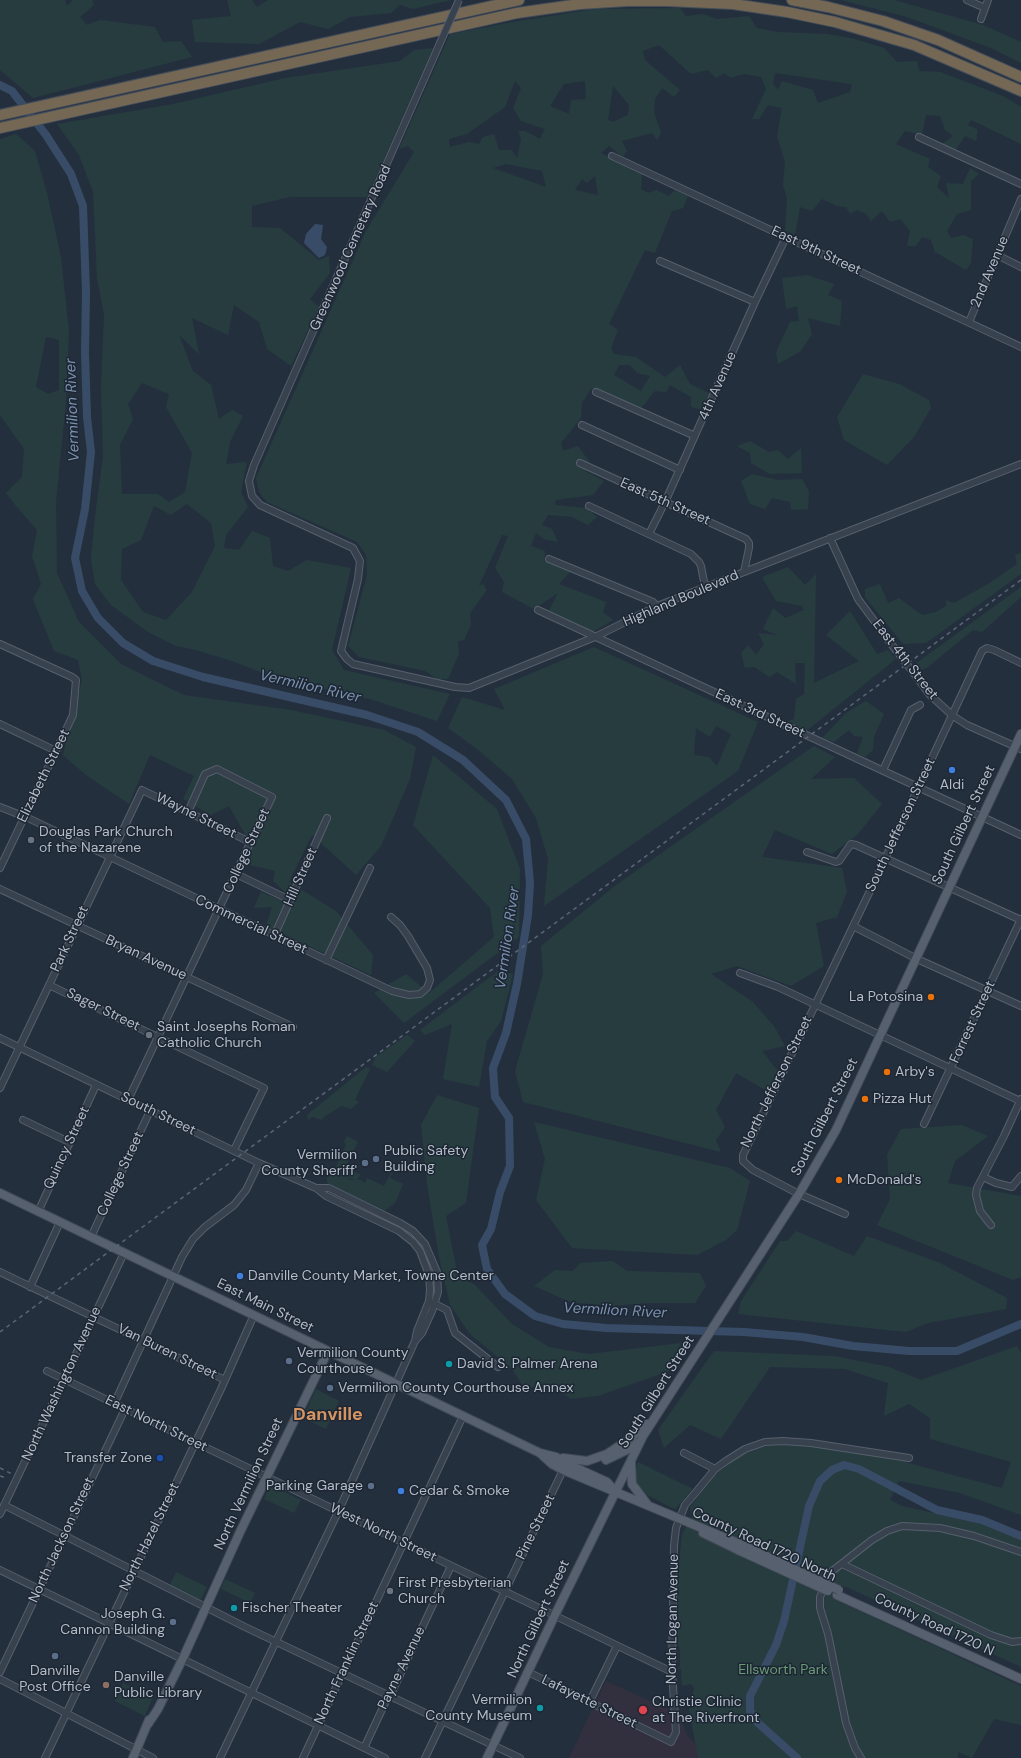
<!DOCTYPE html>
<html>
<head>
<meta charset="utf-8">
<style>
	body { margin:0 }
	canvas { display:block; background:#242f3e }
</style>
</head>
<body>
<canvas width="1021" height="1758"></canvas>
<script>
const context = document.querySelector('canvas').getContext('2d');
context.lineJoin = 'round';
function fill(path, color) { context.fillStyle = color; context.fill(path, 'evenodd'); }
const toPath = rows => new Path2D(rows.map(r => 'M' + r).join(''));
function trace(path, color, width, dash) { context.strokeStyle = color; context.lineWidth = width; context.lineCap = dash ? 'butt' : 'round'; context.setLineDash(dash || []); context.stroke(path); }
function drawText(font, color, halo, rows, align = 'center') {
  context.font = font + ' "DM Sans",sans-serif'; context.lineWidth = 3; context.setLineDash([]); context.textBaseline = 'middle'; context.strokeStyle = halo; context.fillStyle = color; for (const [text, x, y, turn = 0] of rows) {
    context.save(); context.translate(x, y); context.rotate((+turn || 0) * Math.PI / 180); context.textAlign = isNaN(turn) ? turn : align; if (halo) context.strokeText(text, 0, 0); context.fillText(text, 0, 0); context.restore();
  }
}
fill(toPath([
	[606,1681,681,1715,686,1734,702,1752,703,1758,569,1758]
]), '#32303f');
fill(toPath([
	[0,0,65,0,67,6,73,0,92,0,94,5,80,17,87,25,100,20,155,27,163,42,181,41,192,57,33,98,0,70],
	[227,0,252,0,257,7,268,0,451,0,413,9,400,5,391,13,350,17,328,29,300,22,259,44,195,42,192,20,231,16],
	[841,0,894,0,983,25,1021,42,1021,63,991,48,907,17],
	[680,8,686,16,703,14,717,19,749,16,757,28,777,32,828,34,851,38,884,48,897,62,917,61,919,71,940,72,1003,96,1021,107,1021,144,971,120,968,125,978,130,976,141,965,136,955,151,942,144,953,136,945,130,940,116,926,115,922,135,905,131,896,144,930,159,928,167,941,176,937,187,949,198,946,183,963,184,970,168,979,174,971,181,971,210,957,214,947,231,951,238,963,235,973,239,971,263,966,270,935,252,931,240,922,237,916,246,907,246,910,231,900,219,890,222,882,211,871,221,866,214,857,210,850,214,846,207,837,206,822,199,812,211,800,207,795,235,785,231,787,198,783,185,785,162,777,136,782,108,768,105,759,119,752,119,766,89,761,77,744,74,730,78,725,73,716,78,708,70,691,74,659,45,643,51,645,60,680,90,674,97,662,88,655,99,654,112,661,133,657,140,652,133,622,141,627,151,623,157,609,146,601,153,642,174,641,189,648,193,656,190,669,196,675,190,688,196,683,208,672,211,655,253,645,250,609,324,618,330,611,349,614,354,636,357,665,377,680,365,690,384,709,393,702,410,691,407,691,397,670,385,666,392,655,391,641,408,604,392,591,389,582,403,581,418,561,443,563,451,578,446,589,461,585,471,604,481,593,495,556,500,555,505,586,508,597,517,588,525,572,517,548,515,542,525,552,529,558,542,544,539,536,533,531,546,545,551,544,561,570,572,559,584,606,602,603,612,613,620,591,633,548,612,558,593,534,609,502,592,504,582,495,568,508,536,502,535,479,586,483,584,487,590,470,613,471,625,464,640,458,641,459,654,448,679,437,679,425,671,359,657,348,646,367,575,366,555,357,542,267,502,259,492,256,478,366,231,414,152,408,146,399,149,450,34,513,22,595,9],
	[775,73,851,84,852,84,850,92,818,103,813,90,782,81,778,90,773,84],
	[515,81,521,88,513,108,521,121,545,129,540,139,525,131,518,131,521,139,517,158,512,150,499,150,494,134,483,137,479,144,469,142,450,147,449,139,467,134,505,107],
	[585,81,586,99,571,100,569,114,550,106,564,84],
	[613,86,629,105,628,115,613,122,608,120],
	[506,164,542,171,546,187,493,168],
	[595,176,598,195,575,190,582,179,587,183],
	[619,365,630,365,637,373,650,376,641,391,614,375],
	[433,48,367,197,290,197,252,206,252,227,280,228,319,260,329,256,330,273,310,299,319,307,291,366,267,349,259,322,234,305,228,335,192,318,199,354,179,335,193,371,211,385,219,419,232,410,243,416,230,442,226,464,247,462,241,492,248,507,226,535,224,548,239,550,252,531,270,538,273,566,288,571,307,560,351,568,332,650,344,670,450,694,437,721,370,699,278,679,232,661,196,650,176,646,148,632,111,605,95,584,91,559,95,516,103,457,101,386,104,314,97,279,93,192,79,155,57,124,173,104,285,78,400,61,414,50],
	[142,383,169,394,166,407,192,453,185,492,169,502,158,494,122,494,120,445,133,419,128,404],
	[187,504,211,523,215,546,192,592,166,620,143,612,121,580,122,549,141,540,154,506,171,515],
	[16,134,35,151,47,193,61,257,69,332,66,401,56,501,57,573,79,622,121,664,184,695,291,710,384,730,416,747,410,779,381,846,356,875,312,835,289,882,336,911,373,955,371,975,266,926,272,907,254,908,261,892,290,904,293,899,273,881,275,871,250,865,244,851,246,844,245,834,229,806,211,815,183,799,194,776,150,755,129,804,86,775,63,755,82,680,78,660,54,651,33,599,41,584,32,556,37,530,16,506,6,493,22,477,24,449,0,415,0,139],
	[46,337,59,340,59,390,48,394,36,387],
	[807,275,834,284,828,295,842,301,840,326,808,318,812,334,801,351,778,364,776,352,790,322,799,321,797,306,786,309,782,278],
	[863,374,899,384,929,400,931,408,914,437,887,465,844,440,837,417],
	[750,441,769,452,778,450,788,459,801,448,802,473,770,474,751,463,750,453,737,446],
	[752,474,778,480,802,479,809,491,808,509,791,510,790,502,772,498,765,509,750,504,741,481],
	[1021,553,1021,574,926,643,903,644,865,597,865,589,880,584,888,603,899,598,922,615,936,612,946,606,946,600,954,603,988,584,1017,564,1015,555],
	[788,567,805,585,816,574,814,683,859,661,826,635,850,611,877,654,888,650,896,659,805,732,784,723,794,719,796,699,804,694,805,663,795,663,796,684,777,672,770,677,754,667,745,668,741,653,748,645,756,655,764,644,758,633,777,635,763,629,773,608,785,618,804,610,802,606,776,601,762,577],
	[1021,587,1021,597,982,632,973,630,928,667,922,670,915,664],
	[594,647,758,722,738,771,544,906,548,859,536,818,512,779,477,749,448,728,462,697,505,710,494,689],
	[716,726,731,734,717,766,709,757,694,755,696,728,710,737],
	[866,701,884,714,874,737,873,750,865,757,857,753,863,737,854,736,849,730,834,742,822,738,846,713],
	[814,746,835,757,811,779,854,778,882,804,858,834,832,854,775,830,762,857,842,868,847,892,837,917,816,923,824,966,791,986,737,966,711,974,753,1002,774,1026,785,1046,762,1051,776,1069,779,1070,769,1092,736,1073,716,1110,725,1127,716,1140,721,1152,523,1102,515,1071,543,974,541,946,616,885],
	[433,755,497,809,520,869,519,937,404,1023,374,993,406,974,429,993,494,937,490,908,413,825],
	[498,971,513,974,501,1021,487,1041,479,1087,443,1079,452,1024,425,1035,420,1030],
	[407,1035,415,1041,387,1072,372,1065,376,1057],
	[366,1067,370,1069,355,1100,359,1102,351,1109,342,1106,325,1116,322,1120,313,1117,308,1120,307,1115],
	[437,1095,479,1108,466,1203,446,1216,457,1272,476,1286,512,1324,549,1347,589,1354,681,1343,669,1371,598,1396,571,1399,562,1392,523,1386,512,1369,470,1334,450,1305,439,1257,427,1184,421,1125],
	[534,1122,730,1168,750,1181,737,1230,726,1240,697,1255,572,1248,536,1200,545,1159],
	[962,1125,988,1136,955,1161,948,1183,1021,1196,1021,1277,1013,1280,877,1225,890,1199,887,1155,901,1129],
	[347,1136,358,1142,345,1167,361,1175,356,1180,343,1176,351,1180,355,1180,359,1179,365,1183,367,1178,384,1186,391,1173,392,1173,390,1178,403,1184,395,1203,387,1209,384,1211,327,1183,327,1177,334,1171,346,1145,344,1141],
	[796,1231,854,1256,867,1236,940,1263,1007,1298,1006,1309,928,1323,906,1332,738,1314,741,1301,780,1241,787,1241],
	[613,1261,627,1271,700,1273,706,1286,695,1303,648,1303,611,1306,570,1302,534,1286,555,1270,573,1271,580,1263],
	[1017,1346,1021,1353,1021,1515,960,1493,899,1481,890,1500,902,1506,978,1523,1021,1539,1021,1667,849,1588,840,1586,838,1599,840,1602,1021,1686,1021,1725,994,1719,972,1758,958,1752,958,1758,698,1758,689,1709,694,1689,691,1684,682,1686,681,1669,678,1669,680,1666,680,1649,678,1644,678,1573,682,1534,692,1517,690,1507,715,1475,728,1464,743,1454,773,1444,801,1444,838,1449,909,1462,908,1463,1002,1488,1011,1462,930,1439,930,1418,909,1404,884,1416,888,1383,845,1369,770,1367,721,1439,690,1425,664,1448,658,1430,714,1351,834,1356,889,1367,921,1380],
	[316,1389,339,1401,326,1429,303,1418],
	[638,1462,693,1489,675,1509,670,1507,640,1491,635,1478,635,1471],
	[270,1485,301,1500,294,1513,264,1499],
	[176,1572,207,1587,201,1600,170,1585],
	[225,1579,255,1593,250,1603,221,1589],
	[123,1683,153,1697,145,1716,115,1701]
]), '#263c3f');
fill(toPath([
	[315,224,323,225,321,239,327,247,325,255,319,258,304,243,306,234]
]), '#394c67');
trace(toPath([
	[0,85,12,91,46,135,71,174,83,206,86,292,85,353,87,417,91,452,85,509,75,558,82,591,98,618,123,643,153,661,203,677,367,715,418,732,463,760,506,800,526,839,530,883,528,915,517,984,506,1033,493,1068,495,1097,509,1118,510,1166,500,1192,491,1229,482,1245,487,1269,505,1294,535,1316,563,1324,606,1328,744,1332,803,1337,853,1346,909,1351,957,1351,1021,1324],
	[797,1758,757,1722,750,1711,750,1696,776,1645,784,1621,809,1506,820,1481,832,1470,844,1465,859,1469,937,1510,982,1520,1021,1536]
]), '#394c67', 8);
const minor = toPath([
	[967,0,985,8],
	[981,19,988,0],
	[440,43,254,465,249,481,252,496,260,505,353,548,360,561,358,579,341,651,347,659,353,664,455,687,469,688,595,637,657,606,1021,464],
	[919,137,1021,184],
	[612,156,1021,347],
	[997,255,1021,267],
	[660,261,755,302],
	[969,322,1021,199],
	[596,392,695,436],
	[582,425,680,470],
	[580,463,746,539,749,543,749,548,744,572],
	[589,506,691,554,699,562,701,566,705,587],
	[649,534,665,502,755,302,786,237],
	[830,538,858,599,895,649],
	[549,559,653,602,657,606],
	[538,610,1021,835],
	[0,644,72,677,76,680,73,715,0,868],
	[916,676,929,694,953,716,967,725,1021,749],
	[0,724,56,751],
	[883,770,911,710,920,705],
	[0,807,28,818,392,991,409,995,420,994,427,988,430,980,427,968,408,936,400,925,391,917],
	[807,852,836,862,839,861,851,844,856,845,1021,920],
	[236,874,290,900],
	[0,889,293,1027],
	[853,926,917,959,1021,1006],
	[274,936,327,818],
	[326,960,370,868],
	[740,973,778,987,1020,1101],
	[49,985,264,1088,234,1150],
	[0,1038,259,1163,316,1188,326,1196,399,1231,413,1242,420,1251,429,1275,430,1290,429,1301,417,1331,415,1341,338,1512,220,1758],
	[0,1088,142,790,250,842],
	[128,1100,272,797,217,769,205,774,188,812],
	[23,1120,69,1142],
	[924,1124,1021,919],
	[983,1177,996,1183,1012,1187,1021,1176],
	[316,1188,329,1188,400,1223,413,1231,425,1244,437,1272,438,1292,432,1311,422,1333,416,1340],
	[38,1212,96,1085],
	[845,1214,799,1194,753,1170,743,1161,743,1155,869,893,982,651,987,648,994,650,1021,663],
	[991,1225,980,1211,976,1195,977,1188,1004,1136,1021,1099],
	[91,1237,150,1111],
	[0,1272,225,1380],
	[30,1287,60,1222],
	[435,1304,447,1310,455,1333,498,1367],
	[47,1371,672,1672],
	[114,1404,182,1257,193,1239,205,1227,234,1205,246,1190,259,1163],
	[684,1453,715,1469],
	[4,1505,245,1627,520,1758],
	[0,1514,124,1253],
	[842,1564,991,1635,1012,1642,1021,1641],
	[0,1570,385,1758],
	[0,1672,125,1409],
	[528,1672,671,1742,676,1732,672,1672,674,1546,676,1528,685,1505,697,1491,715,1469,726,1461,745,1449,765,1442,783,1441,811,1443,909,1458],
	[0,1679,153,1758],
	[589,1703,617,1646],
	[364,1748,386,1701,392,1692,451,1566],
	[45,1758,221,1389,254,1315],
	[303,1758,463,1416],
	[425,1758,563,1470],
	[861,1758,855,1748,846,1723,828,1634,820,1608,820,1597,831,1572,872,1540,887,1531,902,1526,940,1528,974,1536,1021,1552]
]);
const major = toPath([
	[0,1193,540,1453,556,1457,563,1462,607,1482,615,1491],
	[540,1453,552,1464,563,1470,740,1544],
	[563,1458,587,1461,607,1454,628,1440,647,1424],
	[606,1460,633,1447,637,1443],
	[631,1462,632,1484,647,1504],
	[703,1533,738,1550],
	[837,1595,1021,1679],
	[148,1724,158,1709,184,1656,240,1532,328,1351],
	[133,1758,149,1720],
	[487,1758,555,1615,643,1436,799,1194,836,1130,1021,734]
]);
const highway = toPath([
	[792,0,828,7,883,21,938,40,1021,77],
	[0,115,519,0],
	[0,128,517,13,580,4,627,1,667,1,733,4,787,12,835,22,914,45,1021,91]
]);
trace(minor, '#565f6c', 8);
trace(major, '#414a57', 10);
trace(highway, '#434c59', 12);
trace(minor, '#38414e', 6);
trace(major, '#56606e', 8);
trace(highway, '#746855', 10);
trace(toPath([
	[0,1332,1021,580],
	[0,1468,12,1474],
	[0,1476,6,1478]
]), '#5a6575', 1.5, [4, 4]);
const minorBridge = toPath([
	[440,43,459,0],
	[895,649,916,676]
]);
const majorBridge = toPath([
	[740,1544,839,1590],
	[738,1550,828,1591]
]);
trace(minorBridge, '#565f6c', 8, []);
trace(majorBridge, '#414a57', 10, []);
trace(minorBridge, '#38414e', 6);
trace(majorBridge, '#56606e', 8);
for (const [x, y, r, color] of [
	[952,770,4,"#3f7fe0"],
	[31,840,4,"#6b7280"],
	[931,997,4,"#e8710a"],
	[149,1035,4,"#6b7280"],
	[887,1072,4,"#e8710a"],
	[865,1099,4,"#e8710a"],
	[376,1159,4,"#5c6f8a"],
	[365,1163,4,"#5c6f8a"],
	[839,1180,4,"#e8710a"],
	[240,1276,4,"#3f7fe0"],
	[289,1361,4,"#5c6f8a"],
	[449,1364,4,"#0f9aa8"],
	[330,1388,4,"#5c6f8a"],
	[160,1458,4,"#1a4fb4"],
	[371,1486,4,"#5c6f8a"],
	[401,1491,4,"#3f7fe0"],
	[390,1591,4,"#6b7280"],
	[234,1608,4,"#0f9aa8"],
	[173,1622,4,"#5c6f8a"],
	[55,1656,4,"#5c6f8a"],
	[106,1685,4,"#8d6e63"],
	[540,1708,4,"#0f9aa8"],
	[643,1710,5,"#e0444e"]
]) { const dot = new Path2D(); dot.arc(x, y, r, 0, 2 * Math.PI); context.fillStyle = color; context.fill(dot); trace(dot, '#1d2633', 1.5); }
drawText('14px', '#b4bcc9', '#1d2633', [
	["Greenwood Cemetary Road",351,248,-66],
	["East 9th Street",816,251,25],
	["2nd Avenue",990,272,-67],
	["4th Avenue",718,386,-66],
	["East 5th Street",665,502,24],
	["Highland Boulevard",681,599,-23],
	["East 4th Street",905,660,52],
	["East 3rd Street",760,714,25],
	["Elizabeth Street",44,776,-64],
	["Wayne Street",196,816,26],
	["South Jefferson Street",901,825,-65],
	["South Gilbert Street",964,825,-65],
	["College Street",247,851,-65],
	["Hill Street",301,877,-66],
	["Commercial Street",251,925,25],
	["Park Street",70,939,-65],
	["Bryan Avenue",146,958,25],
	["Sager Street",103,1010,26],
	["Forrest Street",973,1022,-65],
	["North Jefferson Street",777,1082,-64],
	["South Street",158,1114,26],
	["South Gilbert Street",825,1117,-63],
	["Quincy Street",67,1148,-65],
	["College Street",121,1174,-65],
	["East Main Street",265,1306,26],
	["Van Buren Street",167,1352,26],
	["North Washington Avenue",62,1384,-65],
	["South Gilbert Street",657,1392,-58],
	["East North Street",156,1424,26],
	["North Vermilion Street",249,1484,-65],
	["Pine Street",536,1527,-64],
	["West North Street",383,1533,26],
	["North Hazel Street",150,1537,-64],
	["North Jackson Street",62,1540,-65],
	["County Road 1720 North",764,1545,25],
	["North Gilbert Street",539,1619,-65],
	["North Logan Avenue",673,1619,-89],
	["County Road 1720 N",934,1625,25],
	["North Franklin Street",347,1663,-65],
	["Payne Avenue",402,1668,-64],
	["Lafayette Street",589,1702,26]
]);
drawText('14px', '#b4bcc9', '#1d2633', [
	["Aldi",952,785,"center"],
	["Douglas Park Church",39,832],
	["of the Nazarene",39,848],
	["La Potosina",923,997,"right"],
	["Saint Josephs Roman",157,1027],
	["Catholic Church",157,1043],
	["Arby's",895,1072],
	["Pizza Hut",873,1099],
	["Public Safety",384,1151],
	["Building",384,1167],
	["Vermilion",357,1155,"right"],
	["County Sheriff'",357,1171,"right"],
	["McDonald's",847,1180],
	["Danville County Market, Towne Center",248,1276],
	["Vermilion County",297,1353],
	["Courthouse",297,1369],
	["David S. Palmer Arena",457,1364],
	["Vermilion County Courthouse Annex",338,1388],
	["Transfer Zone",152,1458,"right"],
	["Parking Garage",363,1486,"right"],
	["Cedar & Smoke",409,1491],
	["First Presbyterian",398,1583],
	["Church",398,1599],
	["Fischer Theater",242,1608],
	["Joseph G.",165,1614,"right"],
	["Cannon Building",165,1630,"right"],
	["Danville",55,1671,"center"],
	["Post Office",55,1687,"center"],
	["Danville",114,1677],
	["Public Library",114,1693],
	["Vermilion",532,1700,"right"],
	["County Museum",532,1716,"right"],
	["Christie Clinic",652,1702],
	["at The Riverfront",652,1718]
], 'left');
drawText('14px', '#6b9a76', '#1d2633', [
	["Ellsworth Park",783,1670]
]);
drawText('italic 15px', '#7c92b1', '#1d2633', [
	["Vermilion River",73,410,-92],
	["Vermilion River",310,687,13],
	["Vermilion River",508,938,-82],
	["Vermilion River",615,1311,3]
]);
drawText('bold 18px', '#d59563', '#1d2633', [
	["Danville",328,1415]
]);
</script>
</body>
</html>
